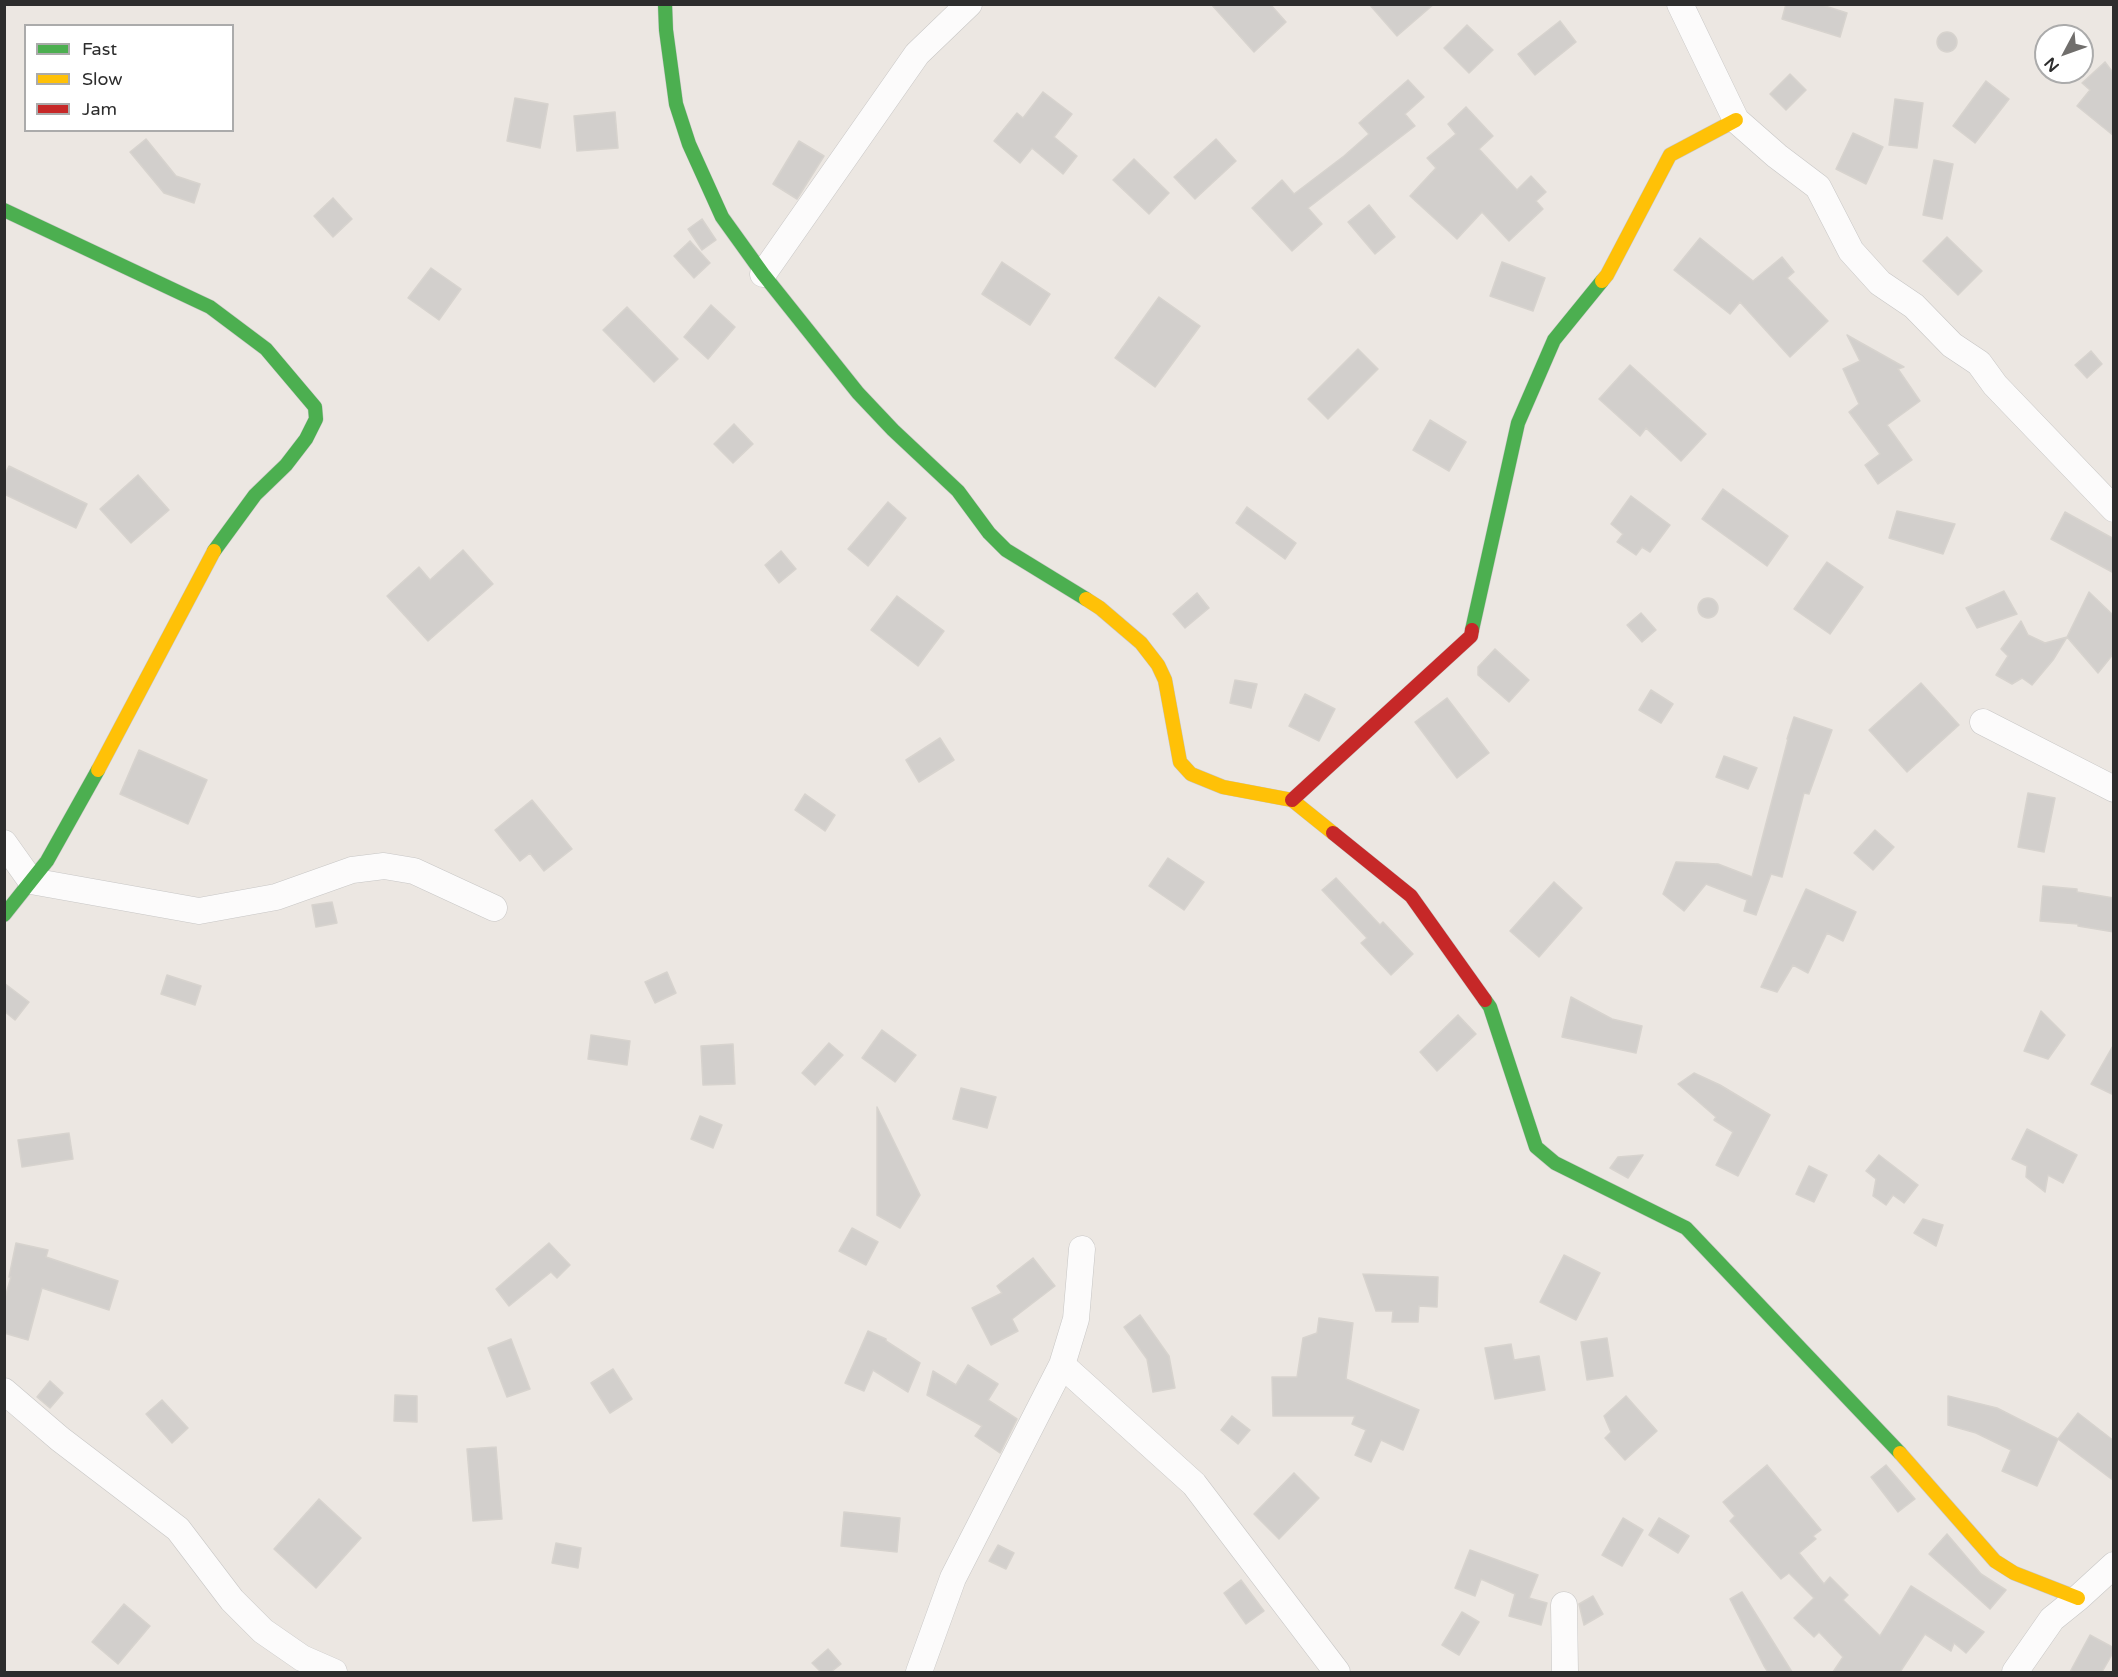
<!DOCTYPE html>
<html>
<head>
<meta charset="utf-8">
<style>
	body { margin:0 }
	#map { position:relative; width:2118px; height:1677px; overflow:hidden; background:#ece7e2; font-family:"Varela Round",sans-serif }
	canvas { display:block }
	.frame { position:absolute; inset:0; border:6px solid #2d2d2d; pointer-events:none }
	.legend { position:absolute; left:24px; top:24px; width:210px; height:108px; box-sizing:border-box; background:#fff; border:2px solid #ababab; margin:0; padding:8px 10px; list-style:none; font-size:18px; color:#2d2d2d }
	.legend li { display:flex; align-items:center; gap:12px; height:30px }
	.legend b { width:30px; border:2px solid #ababab }
	.north { position:absolute; left:2034px; top:24px; width:60px; height:60px; box-sizing:border-box; background:#fff; border:2px solid #ababab; border-radius:50%; rotate:229deg; font-size:16px; font-weight:700; line-height:24px; text-align:center; color:#2d2d2d }
	.north::after { content:''; display:block; margin:auto; width:21px; height:27px; background:#706e6c; clip-path:polygon(50% 0,100% 100%,50% 72%,0 100%) }
</style>
</head>
<body>
<div id="map">
<canvas width="2118" height="1677"></canvas>
<div class="frame"></div>
<ul class="legend">
<li><b style="height:8px;background:#4caf50"></b>Fast</li>
<li><b style="height:8px;background:#ffc107"></b>Slow</li>
<li><b style="height:8px;background:#c62828"></b>Jam</li>
</ul>
<div class="north">N</div>
</div>
<script>
const context = document.querySelector('canvas').getContext('2d');
context.lineJoin = 'round';
function fill(path, color) { context.fillStyle = color; context.fill(path, 'evenodd'); }
const toPath = rows => new Path2D(rows.map(r => 'M' + r).join(''));
function trace(path, color, width, dash) { context.strokeStyle = color; context.lineWidth = width; context.lineCap = dash ? 'butt' : 'round'; context.setLineDash(dash || []); context.stroke(path); }
const building = toPath([
	[1211,4,1270,4,1286,22,1254,52,1211,4],
	[1369,4,1434,4,1397,36,1369,4],
	[1786,4,1819,4,1847,13,1840,37,1782,19,1786,4],
	[1560,21,1576,42,1535,75,1518,54,1560,21],
	[1467,25,1493,50,1469,73,1444,48,1467,25],
	'1937 42a10 10 0 1 1 20 0a10 10 0 1 1-20 0Z',
	[2105,62,2114,74,2114,136,2077,106,2090,90,2082,83,2105,62],
	[1790,74,1806,90,1786,110,1770,94,1790,74],
	[1408,80,1424,97,1405,114,1415,126,1308,208,1322,224,1292,251,1252,208,1282,180,1294,194,1344,156,1369,134,1359,123,1408,80],
	[1986,81,2009,99,1975,143,1953,126,1986,81],
	[1043,92,1072,114,1054,137,1077,156,1063,174,1032,148,1020,163,994,141,1017,113,1023,118,1043,92],
	[515,98,548,104,540,148,507,141,515,98],
	[1895,99,1923,103,1917,148,1889,145,1895,99],
	[1466,107,1493,136,1479,149,1517,190,1531,176,1546,192,1536,201,1543,209,1509,241,1482,212,1457,239,1410,196,1436,168,1427,158,1456,134,1448,124,1466,107],
	[615,112,618,148,577,151,574,116,615,112],
	[1853,133,1883,147,1866,184,1836,169,1853,133],
	[146,139,176,176,200,184,194,203,164,193,130,152,146,139],
	[1216,139,1236,161,1195,199,1174,177,1216,139],
	[799,141,824,156,797,199,773,184,799,141],
	[1134,159,1169,193,1149,214,1113,180,1134,159],
	[1934,160,1953,164,1942,219,1923,215,1934,160],
	[333,198,352,219,333,237,314,216,333,198],
	[1369,205,1395,237,1375,254,1348,222,1369,205],
	[702,219,716,240,702,250,688,229,702,219],
	[1947,237,1982,271,1958,295,1923,261,1947,237],
	[1700,238,1753,281,1782,257,1794,272,1787,278,1828,321,1790,357,1740,302,1730,314,1674,270,1700,238],
	[690,241,710,263,694,278,674,256,690,241],
	[1002,262,1050,294,1030,325,982,294,1002,262],
	[1502,262,1545,278,1533,311,1490,296,1502,262],
	[431,268,461,289,439,320,408,298,431,268],
	[1159,297,1200,326,1155,387,1115,358,1159,297],
	[711,305,735,327,708,359,684,337,711,305],
	[627,307,678,359,654,382,603,330,627,307],
	[1847,335,1904,367,1898,369,1920,401,1887,425,1912,460,1878,484,1865,465,1880,454,1849,412,1859,404,1843,369,1860,361,1847,335],
	[1358,349,1378,369,1328,419,1308,399,1358,349],
	[2091,351,2102,364,2087,378,2075,365,2091,351],
	[1630,365,1706,434,1681,461,1646,428,1640,436,1599,399,1630,365],
	[1430,420,1466,442,1449,471,1413,450,1430,420],
	[734,424,753,444,733,463,714,444,734,424],
	[9,466,87,504,76,528,4,494,4,476,9,466],
	[138,475,169,510,131,543,100,509,138,475],
	[1723,489,1788,536,1767,566,1702,519,1723,489],
	[1631,496,1670,525,1650,552,1642,547,1636,555,1617,542,1623,534,1611,524,1631,496],
	[888,502,906,518,868,566,848,549,888,502],
	[1247,507,1296,543,1285,559,1236,523,1247,507],
	[1897,511,1955,524,1943,554,1889,538,1897,511],
	[2065,512,2114,539,2114,573,2051,539,2065,512],
	[463,550,493,584,428,641,387,596,419,567,430,580,463,550],
	[781,551,796,569,779,583,765,565,781,551],
	[1827,562,1863,587,1830,634,1794,609,1827,562],
	[2004,591,2017,614,1977,628,1966,608,2004,591],
	[2089,592,2114,616,2114,653,2098,673,2067,637,2089,592],
	[1197,593,1209,608,1185,628,1173,614,1197,593],
	[897,596,944,631,918,666,871,630,897,596],
	'1698 608a10 10 0 1 1 20 0a10 10 0 1 1-20 0Z',
	[1641,613,1656,630,1642,642,1627,625,1641,613],
	[2021,621,2028,635,2045,643,2067,637,2053,660,2032,685,2022,678,2012,684,1996,675,2008,656,2001,649,2021,621],
	[1495,649,1529,680,1509,702,1478,675,1478,667,1495,649],
	[1235,680,1257,684,1251,708,1230,703,1235,680],
	[1921,683,1959,725,1907,772,1869,730,1921,683],
	[1651,690,1673,704,1661,723,1639,710,1651,690],
	[1305,694,1335,709,1319,741,1289,726,1305,694],
	[1447,698,1489,753,1457,778,1415,722,1447,698],
	[1794,717,1832,730,1809,794,1804,793,1782,877,1771,874,1756,915,1744,911,1747,900,1706,884,1684,911,1663,894,1676,862,1718,864,1752,877,1788,739,1787,739,1794,717],
	[940,738,954,760,919,782,906,760,940,738],
	[139,750,207,780,188,824,120,794,139,750],
	[1724,756,1757,768,1748,789,1716,777,1724,756],
	[2028,793,2055,798,2044,852,2018,847,2028,793],
	[805,794,835,815,825,831,795,810,805,794],
	[532,800,572,849,544,871,530,853,520,861,495,830,532,800],
	[1875,830,1894,847,1873,870,1854,853,1875,830],
	[1168,858,1204,882,1184,910,1149,886,1168,858],
	[1336,878,1380,925,1383,922,1413,954,1391,975,1361,943,1367,938,1322,890,1336,878],
	[1554,882,1582,908,1539,957,1510,931,1554,882],
	[2043,886,2077,889,2077,892,2114,898,2114,932,2078,926,2078,924,2040,921,2043,886],
	[1806,889,1856,912,1843,941,1827,933,1808,973,1793,965,1777,992,1761,987,1806,889],
	[332,902,337,923,316,927,312,905,332,902],
	[667,972,676,993,655,1003,645,982,667,972],
	[167,975,201,986,195,1005,161,994,167,975],
	[4,983,29,1002,15,1020,4,1011,4,983],
	[1571,997,1612,1019,1642,1026,1636,1053,1562,1037,1571,997],
	[2041,1011,2065,1035,2048,1059,2024,1051,2041,1011],
	[1458,1015,1476,1034,1437,1071,1420,1052,1458,1015],
	[882,1030,916,1055,895,1082,862,1058,882,1030],
	[591,1035,630,1041,627,1065,588,1059,591,1035],
	[829,1043,843,1055,815,1085,802,1073,829,1043],
	[733,1044,735,1084,703,1085,701,1046,733,1044],
	[2114,1044,2114,1095,2091,1084,2114,1044],
	[1694,1073,1720,1085,1770,1115,1738,1176,1716,1165,1733,1132,1714,1120,1716,1117,1678,1084,1694,1073],
	[961,1088,996,1097,987,1128,953,1119,961,1088],
	[877,1107,920,1195,900,1228,877,1215,877,1107],
	[700,1116,722,1125,713,1148,691,1139,700,1116],
	[2027,1129,2077,1155,2063,1183,2048,1175,2045,1192,2026,1177,2027,1166,2012,1159,2027,1129],
	[69,1133,73,1159,22,1167,18,1140,69,1133],
	[1643,1155,1628,1178,1610,1168,1618,1157,1643,1155],
	[1879,1155,1918,1185,1904,1203,1893,1195,1886,1205,1873,1196,1876,1179,1866,1171,1879,1155],
	[1809,1166,1827,1175,1814,1202,1796,1194,1809,1166],
	[1923,1219,1943,1225,1936,1246,1914,1233,1923,1219],
	[852,1228,878,1242,866,1265,839,1251,852,1228],
	[16,1243,48,1250,46,1257,118,1281,109,1310,42,1288,28,1340,4,1333,4,1301,11,1277,9,1277,16,1243],
	[549,1243,570,1265,557,1278,551,1272,509,1306,496,1289,549,1243],
	[1564,1255,1600,1273,1576,1320,1540,1302,1564,1255],
	[1033,1258,1055,1286,1012,1319,1018,1331,991,1345,972,1308,1002,1293,997,1286,1033,1258],
	[1363,1274,1438,1277,1437,1307,1419,1306,1418,1322,1392,1322,1393,1311,1376,1311,1363,1274],
	[1140,1315,1169,1356,1175,1388,1153,1392,1147,1359,1124,1327,1140,1315],
	[1319,1318,1353,1323,1346,1379,1419,1410,1403,1450,1381,1440,1371,1462,1355,1455,1366,1430,1352,1424,1355,1416,1273,1416,1272,1377,1297,1377,1303,1338,1317,1333,1319,1318],
	[868,1331,886,1339,886,1341,920,1363,908,1392,873,1370,864,1391,845,1383,868,1331],
	[1607,1338,1613,1376,1587,1380,1581,1342,1607,1338],
	[511,1339,530,1389,507,1397,488,1348,511,1339],
	[1511,1344,1514,1360,1539,1356,1545,1390,1495,1399,1485,1348,1511,1344],
	[968,1365,998,1384,988,1400,1017,1419,1000,1453,975,1436,982,1426,927,1395,933,1371,956,1385,968,1365],
	[613,1369,632,1399,610,1413,591,1383,613,1369],
	[50,1381,63,1393,50,1408,37,1397,50,1381],
	[395,1395,417,1396,417,1422,394,1421,395,1395],
	[1626,1396,1657,1431,1625,1460,1605,1438,1611,1432,1604,1416,1626,1396],
	[1948,1396,1997,1408,2058,1439,2037,1486,2002,1471,2011,1450,1976,1433,1948,1425,1948,1396],
	[162,1400,188,1428,172,1443,146,1414,162,1400],
	[2078,1413,2114,1441,2114,1481,2058,1439,2078,1413],
	[1232,1416,1250,1430,1238,1444,1221,1430,1232,1416],
	[496,1447,502,1519,473,1521,467,1449,496,1447],
	[1767,1465,1821,1530,1813,1536,1816,1539,1799,1553,1824,1584,1830,1577,1848,1595,1843,1600,1880,1636,1911,1586,1984,1632,1966,1653,1954,1643,1951,1651,1925,1634,1900,1672,1833,1672,1843,1657,1819,1632,1814,1637,1794,1618,1814,1598,1789,1573,1781,1579,1730,1521,1735,1516,1723,1502,1767,1465],
	[1886,1465,1915,1499,1898,1512,1871,1477,1886,1465],
	[1294,1473,1319,1498,1279,1539,1254,1514,1294,1473],
	[319,1499,361,1538,316,1588,274,1549,319,1499],
	[844,1512,900,1518,897,1552,841,1546,844,1512],
	[1623,1518,1643,1530,1622,1566,1602,1555,1623,1518],
	[1659,1518,1689,1536,1678,1553,1649,1535,1659,1518],
	[1947,1534,1981,1574,2006,1590,1990,1609,1929,1554,1947,1534],
	[556,1543,581,1548,578,1568,552,1563,556,1543],
	[998,1545,1014,1553,1006,1569,989,1561,998,1545],
	[1470,1550,1538,1575,1529,1598,1547,1603,1541,1625,1509,1616,1515,1594,1481,1579,1475,1596,1455,1588,1470,1550],
	[1241,1580,1264,1611,1246,1624,1224,1593,1241,1580],
	[1742,1592,1792,1672,1768,1672,1764,1666,1730,1599,1742,1592],
	[1593,1596,1603,1614,1584,1625,1579,1604,1593,1596],
	[124,1604,150,1626,118,1664,92,1642,124,1604],
	[1462,1612,1479,1622,1459,1655,1442,1645,1462,1612],
	[2090,1635,2114,1648,2114,1651,2102,1672,2070,1672,2090,1635],
	[828,1649,841,1664,831,1672,821,1672,812,1663,828,1649]
]);
fill(building, '#d2cfcc');
trace(building, '#d7d3ce', 1.5);
const street = toPath([
	[1680,4,1736,120,1777,156,1818,187,1851,251,1880,283,1914,306,1952,345,1979,363,1995,385,2114,509],
	[763,274,917,54,969,4],
	[1983,722,2114,789],
	[4,843,31,881,199,911,276,897,352,870,384,866,414,871,494,908],
	[1062,1365,1194,1484,1337,1672],
	[4,1391,60,1439,178,1529,232,1600,263,1631,302,1658,334,1672],
	[1564,1605,1565,1672],
	[919,1672,953,1578,1062,1365,1076,1319,1082,1249],
	[2015,1672,2052,1619,2078,1598,2114,1565]
]);
const fast = toPath([
	[665,4,666,30,676,104,689,144,722,217,763,274,858,393,893,430,958,491,989,533,1006,550,1086,599],
	[4,210,210,307,266,349,315,407,316,419,306,439,286,465,255,495,214,551],
	[1472,630,1518,423,1554,340,1602,281],
	[4,915,47,861,98,770],
	[1485,1000,1490,1007,1536,1147,1555,1163,1686,1228,1900,1453]
]);
const slow = toPath([
	[1602,281,1607,275,1670,155,1736,120],
	[1086,599,1100,608,1141,643,1158,665,1165,680,1180,762,1191,774,1223,787,1292,800,1333,833],
	[98,770,214,551],
	[1900,1453,1995,1561,2014,1573,2078,1598]
]);
const jam = toPath([
	[1292,800,1471,636,1472,630],
	[1333,833,1411,896,1485,1000]
]);
trace(street, '#c7c6c5', 27);
trace(fast, '#c7c6c5', 15);
trace(slow, '#c7c6c5', 15);
trace(jam, '#c7c6c5', 15);
trace(street, '#fcfbfb', 26);
trace(fast, '#4caf50', 14);
trace(slow, '#ffc107', 14);
trace(jam, '#c62828', 14);
</script>
</body>
</html>
